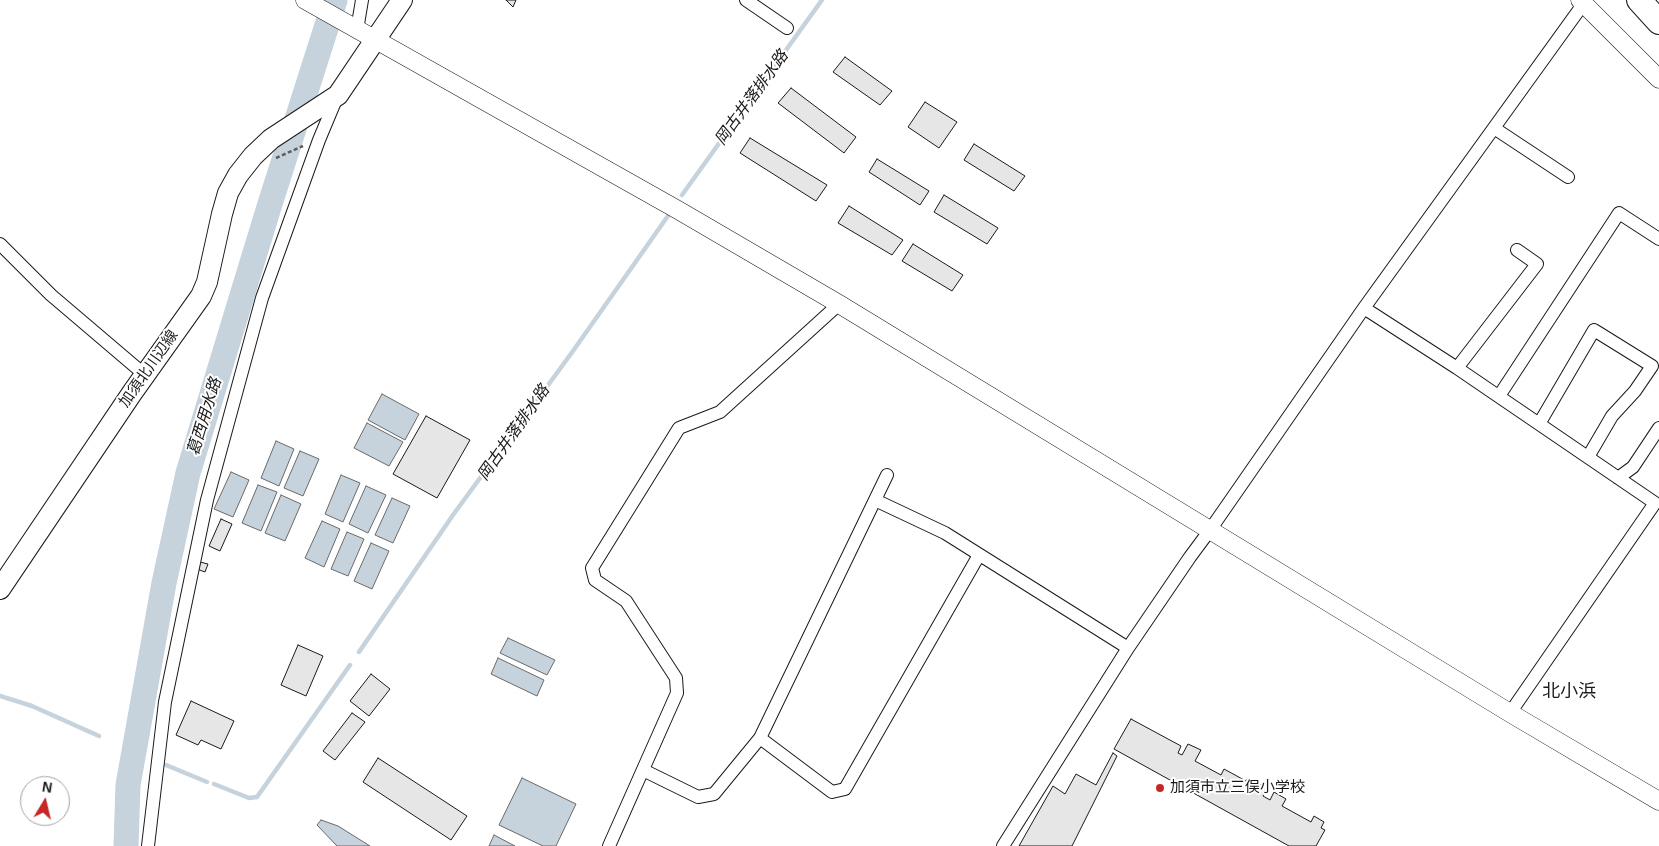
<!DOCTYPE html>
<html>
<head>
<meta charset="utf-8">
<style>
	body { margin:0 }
	#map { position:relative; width:1659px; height:846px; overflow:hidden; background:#fff; font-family:Helvetica,sans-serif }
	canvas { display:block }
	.north { position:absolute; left:20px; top:776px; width:50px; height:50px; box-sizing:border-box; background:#fff; border:1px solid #a3a3a3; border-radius:50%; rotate:9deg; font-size:14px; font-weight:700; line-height:20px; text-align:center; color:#1a1a1a }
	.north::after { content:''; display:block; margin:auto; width:18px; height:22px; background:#c62828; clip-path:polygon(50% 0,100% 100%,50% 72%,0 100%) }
</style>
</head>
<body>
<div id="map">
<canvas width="1659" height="846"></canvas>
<div class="north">N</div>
</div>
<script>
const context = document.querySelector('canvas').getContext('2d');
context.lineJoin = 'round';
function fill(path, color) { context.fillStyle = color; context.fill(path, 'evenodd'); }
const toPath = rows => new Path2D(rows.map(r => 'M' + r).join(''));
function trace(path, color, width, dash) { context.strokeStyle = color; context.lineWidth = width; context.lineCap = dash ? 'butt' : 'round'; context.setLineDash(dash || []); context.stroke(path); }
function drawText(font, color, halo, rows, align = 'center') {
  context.font = font + ' Helvetica,"Noto Sans JP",sans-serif'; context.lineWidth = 4; context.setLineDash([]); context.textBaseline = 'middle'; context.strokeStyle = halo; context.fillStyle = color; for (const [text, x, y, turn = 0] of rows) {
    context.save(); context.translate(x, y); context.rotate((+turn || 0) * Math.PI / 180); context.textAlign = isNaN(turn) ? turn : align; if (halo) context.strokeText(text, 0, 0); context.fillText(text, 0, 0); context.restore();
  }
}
const water = toPath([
	[382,394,419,414,405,440,368,420,382,394],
	[367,423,403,442,389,466,354,448,367,423],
	[276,441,294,449,279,486,261,478,276,441],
	[300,451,319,459,303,496,284,488,300,451],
	[231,472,249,480,233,517,214,509,231,472],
	[341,475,360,483,343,522,325,514,341,475],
	[258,485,277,492,261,531,242,523,258,485],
	[366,486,386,495,368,533,349,524,366,486],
	[281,495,301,504,285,541,265,533,281,495],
	[392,498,410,506,393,543,375,535,392,498],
	[322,521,340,529,324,567,305,558,322,521],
	[347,532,364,539,348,576,331,569,347,532],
	[371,543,389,551,372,589,354,581,371,543],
	[508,638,555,660,547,675,500,653,508,638],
	[498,658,544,680,537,696,491,674,498,658],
	[522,778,576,804,556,846,543,846,499,825,522,778],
	[321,820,338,826,370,846,337,846,317,825,321,820],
	[494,835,515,846,489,846,494,835]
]);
fill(water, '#c6d2dc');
trace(water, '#6a6a6a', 1);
trace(toPath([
	[682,195,822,0],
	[359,652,453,515,573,351,670,213],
	[0,696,32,706,99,736],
	[166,765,207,782],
	[214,784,249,798,257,797,350,665]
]), '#c6d2dc', 4.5);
trace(toPath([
	[126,846,128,785,164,583,188,473,269,207,335,0]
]), '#c6d2dc', 25);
const building = toPath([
	[506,0,516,0,513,7,506,0],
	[845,57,892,91,880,105,833,72,845,57],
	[791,88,856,137,844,153,778,103,791,88],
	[925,102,957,122,939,148,908,127,925,102],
	[750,138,827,185,816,201,740,153,750,138],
	[974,144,1025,176,1014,191,964,160,974,144],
	[877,159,929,191,920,205,869,172,877,159],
	[944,195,998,228,987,244,934,212,944,195],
	[849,206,903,240,892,255,838,223,849,206],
	[913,244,963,275,952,291,902,261,913,244],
	[426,416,470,440,437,498,393,474,426,416],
	[221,519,232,524,220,551,209,546,221,519],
	[200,562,208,564,205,572,197,569,200,562],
	[298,645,323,656,306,696,281,685,298,645],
	[371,674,390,689,369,716,350,701,371,674],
	[191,701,234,721,221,749,201,740,198,745,176,735,191,701],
	[352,713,365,722,335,760,323,751,352,713],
	[1131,719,1181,746,1178,753,1182,755,1188,744,1201,750,1195,761,1221,775,1224,769,1246,781,1248,778,1267,788,1263,796,1270,800,1274,792,1286,799,1282,806,1311,822,1314,816,1324,822,1321,828,1325,830,1316,846,1289,846,1114,749,1131,719],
	[1113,753,1117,756,1072,846,1019,846,1053,786,1065,794,1076,774,1096,785,1113,753],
	[378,758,467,816,451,840,363,782,378,758]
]);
fill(building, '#e6e6e6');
trace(building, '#1a1a1a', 1);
const street = toPath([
	[746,0,787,28],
	[357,30,362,0],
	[1494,128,1568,177],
	[0,244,51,295,145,375],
	[1364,308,1457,368,1655,503,1510,713],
	[1457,368,1537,264,1517,250],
	[1499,396,1619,213,1659,239],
	[1539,424,1594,330,1652,366,1635,391,1612,416,1588,457],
	[1618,478,1633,467,1659,428],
	[875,500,945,533,1128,648],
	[760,738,832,792,845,789,979,555],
	[643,770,698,797,714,794,760,738,887,475],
	[148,846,165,702,207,500,262,298,319,140,337,97],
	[609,846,677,693,676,678,626,601,595,580,592,568,679,428,720,412,839,304],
	[1003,846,1128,648,1190,557,1210,530,1364,308,1584,3]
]);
const secondary = toPath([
	[305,0,678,210,839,304,1510,713,1659,801],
	[1580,0,1659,79]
]);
const primary = toPath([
	[0,589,132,393,201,296,207,282,222,214,228,193,238,175,253,156,271,139,338,95,402,0]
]);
const highway = toPath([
	[1639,0,1659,22]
]);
trace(street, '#1a1a1a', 14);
trace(secondary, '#1a1a1a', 19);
trace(primary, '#1a1a1a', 22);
trace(highway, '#1a1a1a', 26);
trace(toPath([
	[276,158,303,146]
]), '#5f5f5f', 2.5, [4, 2.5]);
trace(street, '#fff', 12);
trace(secondary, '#fff', 18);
trace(primary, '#fff', 20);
trace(highway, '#fff', 24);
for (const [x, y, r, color] of [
	[1160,788,5,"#c62828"]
]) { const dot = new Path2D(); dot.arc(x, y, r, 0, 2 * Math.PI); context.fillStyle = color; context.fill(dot); trace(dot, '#fff', 2); }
drawText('15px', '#1a1a1a', '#fff', [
	["加須北川辺線",149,369,-55]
]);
drawText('15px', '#1a1a1a', '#fff', [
	["加須市立三俣小学校",1170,788]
], 'left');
drawText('italic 16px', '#1a1a1a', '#fff', [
	["岡古井落排水路",752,98,-54],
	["葛西用水路",205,417,-73],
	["岡古井落排水路",514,433,-55]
]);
drawText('18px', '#1a1a1a', '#fff', [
	["北小浜",1569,692]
]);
</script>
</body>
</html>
